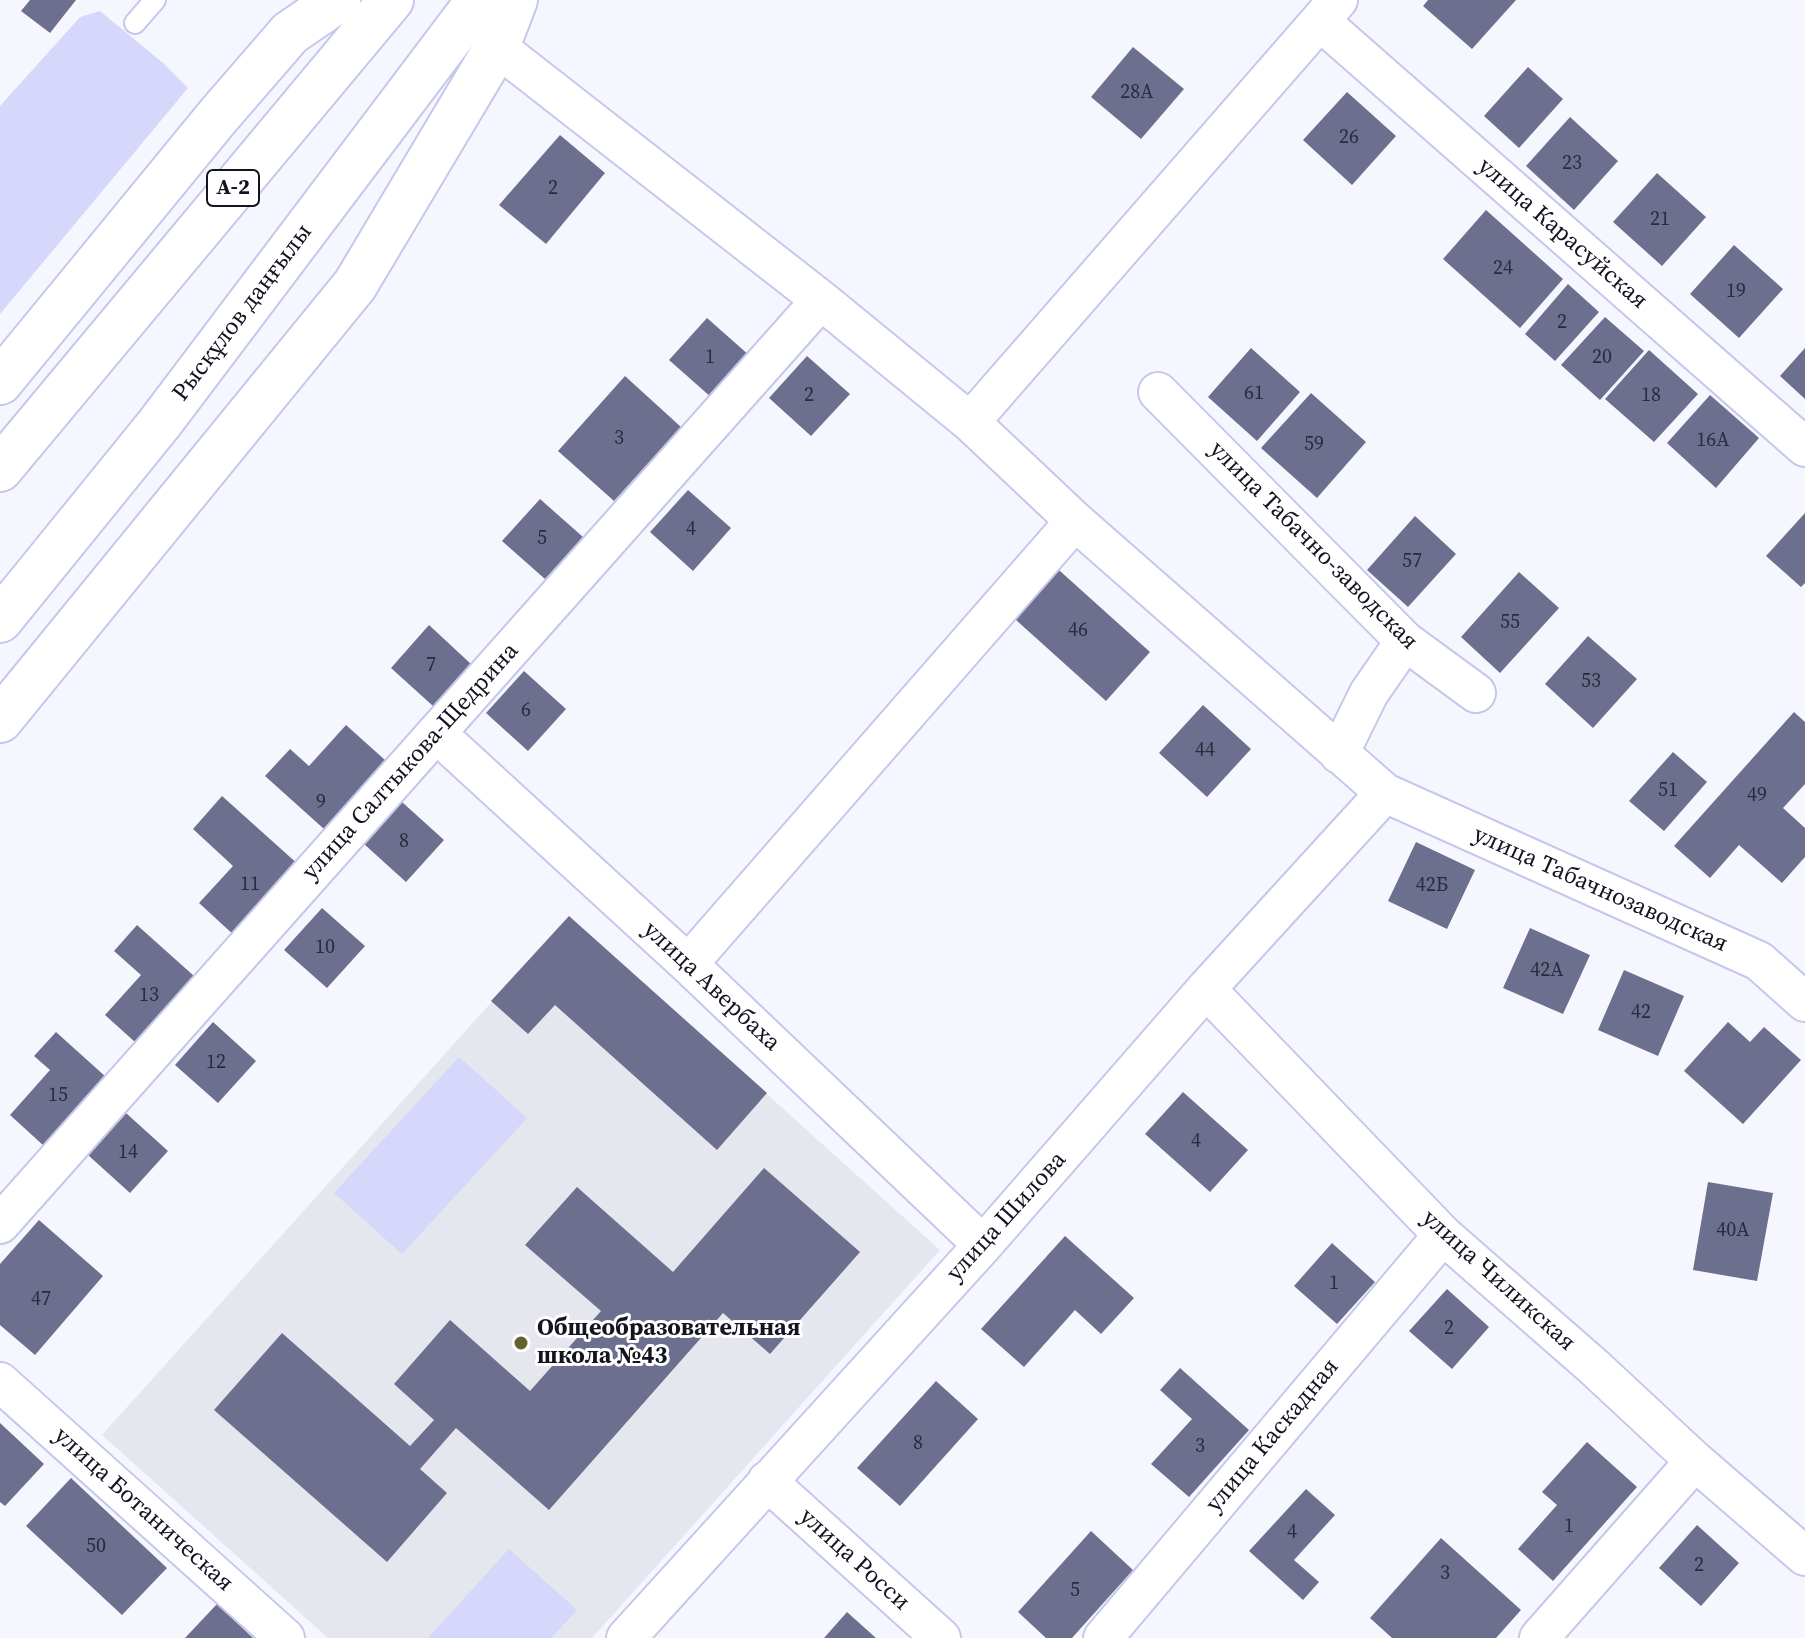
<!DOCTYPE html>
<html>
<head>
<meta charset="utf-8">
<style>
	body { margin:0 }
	canvas { display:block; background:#f6f7fe }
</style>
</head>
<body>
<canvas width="1805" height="1638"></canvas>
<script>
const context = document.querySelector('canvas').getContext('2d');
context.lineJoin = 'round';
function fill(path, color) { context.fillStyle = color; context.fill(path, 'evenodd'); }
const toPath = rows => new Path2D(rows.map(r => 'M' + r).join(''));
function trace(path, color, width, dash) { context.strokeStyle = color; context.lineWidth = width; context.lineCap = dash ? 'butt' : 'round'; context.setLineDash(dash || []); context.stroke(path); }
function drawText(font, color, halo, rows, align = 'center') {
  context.font = font + ' "Source Serif 4",serif'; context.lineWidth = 6; context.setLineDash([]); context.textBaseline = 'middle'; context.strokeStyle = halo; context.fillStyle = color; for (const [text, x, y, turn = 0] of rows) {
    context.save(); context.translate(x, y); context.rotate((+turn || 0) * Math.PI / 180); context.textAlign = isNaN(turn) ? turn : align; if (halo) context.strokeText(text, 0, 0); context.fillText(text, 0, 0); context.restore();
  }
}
fill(toPath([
	[569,916,940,1250,592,1638,328,1638,102,1435]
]), '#e5e6ee');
fill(toPath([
	[100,11,163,63,188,88,0,314,0,106,80,17],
	[459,1057,527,1118,402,1254,334,1193],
	[509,1549,577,1610,551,1638,428,1638]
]), '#d5d8fa');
fill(toPath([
	[30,0,76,0,50,33,21,11],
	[1428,0,1516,0,1472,49,1423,6],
	[1133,47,1184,89,1141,139,1091,97],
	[1528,67,1563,99,1519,148,1484,116],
	[1347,92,1396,136,1352,185,1303,140],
	[1570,117,1618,161,1574,210,1526,166],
	[560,135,605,173,546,244,499,205],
	[1657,173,1706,217,1662,266,1613,222],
	[1486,210,1563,279,1520,328,1443,259],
	[1734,245,1783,289,1739,338,1690,294],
	[1568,284,1599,312,1555,361,1525,334],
	[1605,317,1644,351,1600,400,1561,365],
	[707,318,750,356,712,398,669,360],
	[1251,348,1300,392,1257,441,1208,397],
	[1805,348,1805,399,1780,376],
	[1649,350,1698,394,1654,442,1605,399],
	[807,356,850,394,811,436,769,398],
	[625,376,681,427,614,501,558,451],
	[1311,393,1366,442,1317,498,1261,448],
	[1710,395,1759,438,1716,488,1667,443],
	[688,490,731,528,693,571,650,532],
	[540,499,583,537,545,579,502,541],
	[1805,513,1805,583,1801,587,1766,556],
	[1415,516,1456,554,1408,607,1367,570],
	[1050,562,1150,652,1106,701,1006,611],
	[1519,572,1559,608,1500,673,1461,637],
	[429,625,471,664,433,706,391,668],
	[1588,636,1637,679,1593,728,1545,684],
	[524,671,566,709,528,751,486,713],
	[1203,705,1251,749,1207,797,1159,753],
	[1794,712,1805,722,1805,784,1783,808,1805,828,1805,857,1782,883,1739,845,1710,878,1674,846],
	[346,725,385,760,324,829,265,776,290,749,309,766],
	[1673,752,1707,782,1664,831,1629,801],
	[222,796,300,866,236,937,199,903,233,866,193,829],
	[402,802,444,840,406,882,364,844],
	[1416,842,1475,870,1447,929,1388,901],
	[322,908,365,946,327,988,284,950],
	[569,916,767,1093,717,1150,555,1005,528,1034,491,1001],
	[137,925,194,976,135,1042,105,1015,141,975,114,951],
	[1530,928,1590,955,1563,1014,1503,988],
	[1624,970,1684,996,1658,1056,1598,1030],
	[213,1022,256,1061,218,1103,175,1065],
	[1728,1022,1750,1042,1764,1027,1801,1060,1743,1124,1684,1071],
	[56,1032,106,1077,44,1146,10,1115,50,1070,34,1056],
	[1183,1092,1248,1150,1210,1192,1145,1134],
	[126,1113,168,1151,130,1193,88,1155],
	[764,1168,860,1252,770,1354,723,1313,549,1510,456,1428,420,1469,447,1493,387,1562,214,1410,282,1333,410,1446,434,1420,394,1384,450,1320,530,1391,601,1311,525,1245,577,1187,673,1272],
	[1708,1182,1773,1193,1757,1281,1693,1270],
	[39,1220,103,1276,35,1355,0,1325,0,1264],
	[1065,1236,1134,1298,1101,1334,1075,1310,1024,1367,981,1329],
	[1332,1243,1375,1282,1337,1324,1294,1286],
	[1447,1289,1489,1327,1452,1369,1409,1331],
	[1180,1368,1249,1430,1189,1497,1151,1464,1192,1419,1160,1390],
	[936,1381,978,1419,900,1506,857,1468],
	[0,1423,44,1464,5,1506,0,1502],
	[1587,1442,1637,1487,1553,1581,1518,1549,1557,1505,1542,1492],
	[71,1478,167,1568,122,1615,26,1526],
	[1306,1489,1335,1515,1294,1560,1319,1582,1303,1600,1249,1551],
	[1697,1525,1739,1563,1701,1606,1659,1568],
	[1091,1531,1133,1570,1072,1638,1046,1638,1018,1612],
	[1441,1538,1521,1610,1496,1638,1392,1638,1370,1618],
	[217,1604,253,1638,185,1638],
	[847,1612,876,1638,824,1638]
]), '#6d6f8e');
const lane = toPath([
	[135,23,155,0]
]);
const street = toPath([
	[1320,21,1805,447],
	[497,47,821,300,970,422,1075,521,1385,793,1759,961,1805,1002],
	[1158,392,1405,641,1476,693],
	[970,422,1338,0],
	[436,733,688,964,983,1245],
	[1339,754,1369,693,1405,641],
	[688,964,1075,521],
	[1206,989,1443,1235,1594,1367,1695,1461,1805,1556],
	[0,1224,821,300],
	[0,1382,285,1638],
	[767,1481,941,1638],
	[626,1638,983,1245,1206,989,1385,793],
	[1103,1638,1443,1235],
	[1539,1638,1695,1461]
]);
const primary = toPath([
	[0,382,219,115,290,33,338,0],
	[0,469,391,0],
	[0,620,159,424,479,0],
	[0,720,355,285,497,47,515,0]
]);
trace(lane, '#c5c7eb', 24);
trace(street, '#c5c7eb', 42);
trace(primary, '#c5c7eb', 48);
trace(lane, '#fff', 20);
trace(street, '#fff', 38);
trace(primary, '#fff', 44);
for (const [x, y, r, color] of [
	[521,1343,8,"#65612e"]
]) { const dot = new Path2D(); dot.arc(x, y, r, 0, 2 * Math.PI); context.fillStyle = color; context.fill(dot); trace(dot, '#fff', 3); }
drawText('20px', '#2a2b3c', null, [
	["28А",1137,93],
	["26",1349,138],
	["23",1572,164],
	["2",553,189],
	["21",1660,220],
	["24",1503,269],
	["19",1736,292],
	["2",1562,323],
	["1",710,358],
	["20",1602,358],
	["61",1254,394],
	["2",809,396],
	["18",1651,396],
	["3",619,439],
	["16А",1713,441],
	["59",1314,445],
	["4",691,530],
	["5",542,539],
	["57",1412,562],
	["55",1510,623],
	["46",1078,631],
	["7",431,666],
	["53",1591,682],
	["6",526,711],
	["44",1205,751],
	["51",1668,791],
	["49",1757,796],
	["9",321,803],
	["8",404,842],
	["11",250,885],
	["42Б",1432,886],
	["10",325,948],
	["42А",1547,971],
	["13",149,996],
	["42",1641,1013],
	["12",216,1063],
	["15",58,1096],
	["4",1196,1142],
	["14",128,1153],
	["40А",1733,1231],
	["1",1334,1284],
	["47",41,1300],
	["2",1449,1329],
	["8",918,1444],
	["3",1200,1447],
	["1",1569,1527],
	["4",1292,1533],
	["50",96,1547],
	["2",1699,1566],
	["3",1445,1574],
	["5",1075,1591]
]);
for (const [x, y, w] of [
	[233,188,52]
]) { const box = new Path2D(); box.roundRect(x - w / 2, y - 18, w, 36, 6); context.fillStyle = '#fff'; context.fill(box); trace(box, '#131420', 2); }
drawText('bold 22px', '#131420', null, [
	["A-2",233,188]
]);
drawText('24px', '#131420', '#fff', [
	["улица Карасуйская",1562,234,41],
	["Рысқұлов даңғылы",243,313,-53],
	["улица Табачно-заводская",1313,546,45],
	["улица Салтыкова-Щедрина",411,762,-48],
	["улица Табачнозаводская",1600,890,24],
	["улица Авербаха",711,987,43],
	["улица Шилова",1007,1217,-48],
	["улица Чиликская",1498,1281,42],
	["улица Каскадная",1273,1436,-50],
	["улица Ботаническая",143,1510,42],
	["улица Росси",854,1560,42]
]);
drawText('bold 24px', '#131420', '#fff', [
	["Общеобразовательная",537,1329],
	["школа №43",537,1357]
], 'left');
</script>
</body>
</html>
